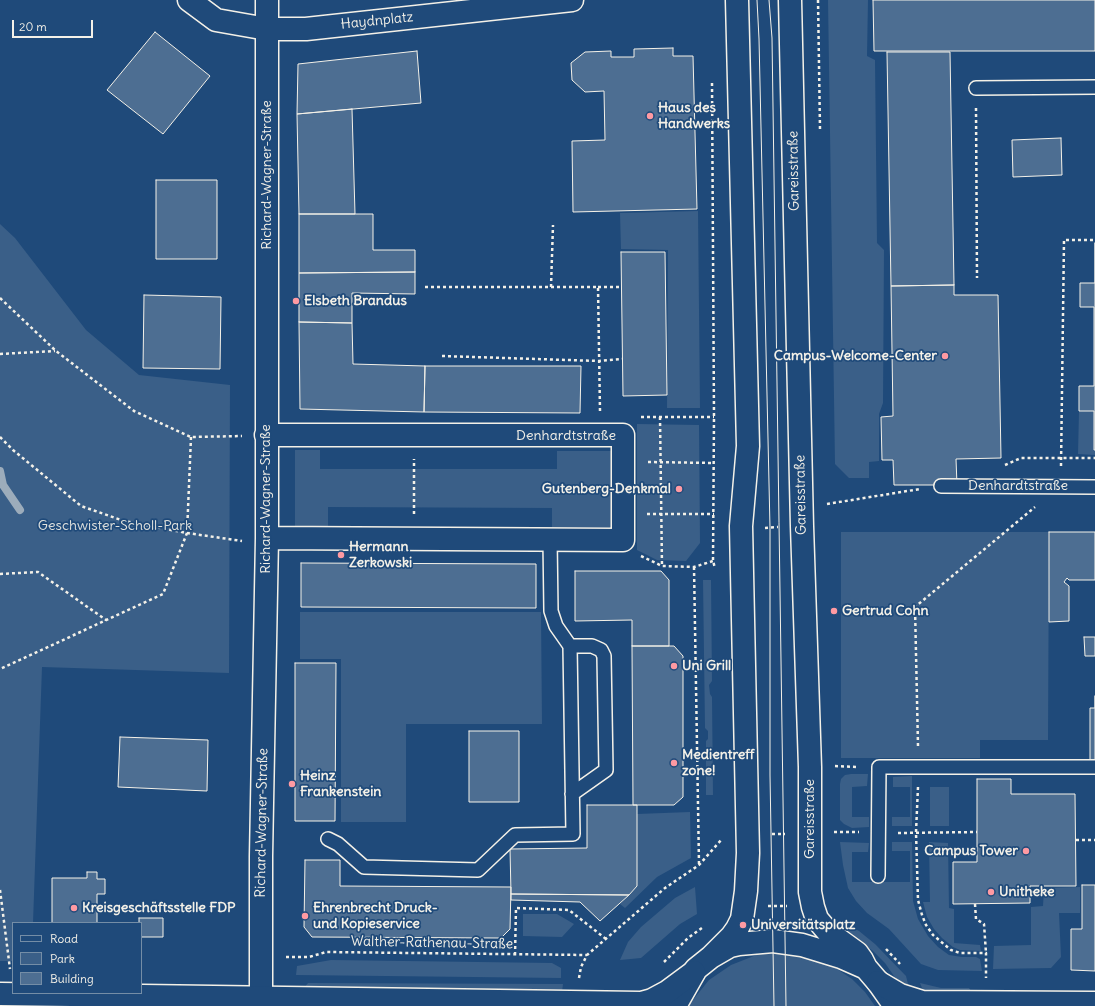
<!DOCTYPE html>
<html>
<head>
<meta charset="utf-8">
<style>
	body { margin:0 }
	#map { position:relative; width:1095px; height:1006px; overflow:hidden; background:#1f4a7a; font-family:Delius,sans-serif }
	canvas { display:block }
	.legend { position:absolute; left:12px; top:922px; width:130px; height:72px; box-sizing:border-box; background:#1f4a7a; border:1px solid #748da6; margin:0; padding:5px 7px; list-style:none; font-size:12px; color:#f4f1e8 }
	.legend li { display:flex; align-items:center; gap:8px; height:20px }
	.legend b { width:20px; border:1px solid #748da6 }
	.scale { position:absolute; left:12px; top:20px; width:81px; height:18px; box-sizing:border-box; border:2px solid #f4f1e8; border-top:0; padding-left:5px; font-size:12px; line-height:14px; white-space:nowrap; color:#f4f1e8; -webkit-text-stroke:3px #1f4a7a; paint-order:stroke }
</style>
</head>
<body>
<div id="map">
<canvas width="1095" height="1006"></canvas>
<ul class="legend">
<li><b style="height:5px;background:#1f4a7a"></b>Road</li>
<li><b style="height:11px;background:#3a5f88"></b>Park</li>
<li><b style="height:11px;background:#4d6e92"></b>Building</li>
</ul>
<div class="scale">20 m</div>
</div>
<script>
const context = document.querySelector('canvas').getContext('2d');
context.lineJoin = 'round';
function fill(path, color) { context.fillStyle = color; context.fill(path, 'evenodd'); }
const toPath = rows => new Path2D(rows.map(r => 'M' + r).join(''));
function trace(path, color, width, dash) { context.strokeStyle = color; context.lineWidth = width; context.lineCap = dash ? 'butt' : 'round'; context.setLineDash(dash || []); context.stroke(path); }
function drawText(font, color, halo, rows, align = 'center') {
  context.font = font + ' Delius,sans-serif'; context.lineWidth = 3.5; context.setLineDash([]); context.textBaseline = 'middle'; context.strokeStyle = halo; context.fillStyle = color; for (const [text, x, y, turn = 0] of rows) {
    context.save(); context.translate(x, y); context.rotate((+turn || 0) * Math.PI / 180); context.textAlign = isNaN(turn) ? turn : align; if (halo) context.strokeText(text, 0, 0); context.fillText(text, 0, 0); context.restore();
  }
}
fill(toPath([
	[828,0,868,0,867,56,875,60,877,243,884,250,883,403,879,414,879,461,869,462,869,478,849,478,835,464],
	[698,211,700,408,667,408,668,250,621,249,620,213],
	[0,224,15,238,86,330,139,375,230,385,229,673,42,667,33,923,13,923,13,961,0,961],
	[1079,411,1094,411,1094,450,1095,450,1095,455,1078,454],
	[637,424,699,425,700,543,686,561,657,560,637,550],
	[295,450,320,450,320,469,557,469,557,451,613,451,613,527,552,527,552,508,328,507,328,526,295,526],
	[841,532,1049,532,1048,740,980,740,980,758,841,758],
	[703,580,711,580,712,681,709,685,710,694,712,697,713,795,706,795,706,741,708,739,708,731,705,728],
	[300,612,541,612,542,724,406,724,406,822,341,822,341,659,300,659],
	[851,774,868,774,867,786,852,787,852,817,869,817,869,827,852,828,844,824,840,820,840,784,841,779,845,775],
	[912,776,912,826,892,826,892,817,910,817,910,787,893,787,893,777],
	[930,787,949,787,949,826,930,826],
	[690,812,691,858,657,877,625,908,620,904,637,886,637,814],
	[840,842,869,843,868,852,852,852,852,882,910,882,910,851,892,851,892,842,912,842,913,901,918,919,928,936,938,947,949,955,962,957,976,957,980,959,982,971,938,970,921,964,889,929,867,913,856,901,848,888,843,865],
	[929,842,948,843,949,908,954,909,954,943,980,945,981,951,960,950,953,947,942,938,934,929,927,917,923,902,930,902],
	[695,887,697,914,680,924,641,958,620,960,628,942,641,927,675,898],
	[1080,887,1080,913,1059,913,1061,957,1051,968,993,969,994,946,1031,945,1031,907,1043,906,1044,888],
	[523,914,557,914,574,924,562,937,523,936],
	[828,916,859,931,875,944,906,976,909,988,896,979,885,963,873,951,856,938,833,922],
	[783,953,793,953,828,963,852,979,865,992,875,1006,688,1006,709,980,731,965,759,954],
	[331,960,552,963,561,968,561,978,296,975,297,966],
	[308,983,563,984,562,992,303,989],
	[920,983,941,988,969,988,974,995,924,993]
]), '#3a5f88');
trace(toPath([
	[0,471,3,485,20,510]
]), '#9cacbb', 8);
const building = toPath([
	[873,0,1095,0,1095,51,874,51,873,0],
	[155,32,210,76,163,134,107,90,155,32],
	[673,48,673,56,693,56,697,209,573,212,572,141,605,140,604,91,585,92,572,80,571,63,585,52,611,51,611,57,634,57,634,49,673,48],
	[417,51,421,103,297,114,298,64,417,51],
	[887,52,950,52,954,285,891,286,887,52],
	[352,109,355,214,299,214,297,114,352,109],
	[1061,138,1062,175,1013,177,1012,140,1061,138],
	[156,180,217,180,217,259,156,259,156,180],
	[299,214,373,214,373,250,415,250,415,272,299,273,299,214],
	[1095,243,1095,450,1094,450,1094,411,1079,411,1079,386,1094,386,1094,307,1080,307,1080,283,1095,283,1095,243],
	[621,252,665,252,667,395,623,396,621,252],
	[415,272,415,294,352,293,352,323,299,322,299,273,415,272],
	[954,285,954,295,998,295,1001,458,956,459,957,485,894,485,893,460,882,460,881,417,893,416,891,286,954,285],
	[144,295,221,297,220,369,143,368,144,295],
	[299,322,352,323,353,364,425,366,424,412,300,409,299,322],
	[425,366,581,366,580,413,424,412,425,366],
	[1049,532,1095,532,1095,580,1069,580,1067,578,1064,582,1069,586,1069,621,1049,622,1049,532],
	[301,563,536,564,536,608,301,607,301,563],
	[575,571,661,571,669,580,669,646,632,646,632,620,575,621,575,571],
	[1084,637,1095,637,1095,656,1085,656,1084,637],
	[632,646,674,646,683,656,683,797,674,805,633,805,632,646],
	[295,663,336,663,335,821,295,821,295,663],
	[1095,696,1095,760,1090,760,1090,708,1095,708,1095,696],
	[469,731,519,731,519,802,469,802,469,731],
	[120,737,208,740,207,791,118,787,120,737],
	[977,779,1011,779,1011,794,1075,794,1076,886,1030,886,1030,903,953,904,953,862,977,862,977,779],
	[587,805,637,805,637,886,629,895,511,894,510,849,587,848,587,805],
	[305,860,340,860,340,886,511,887,510,929,501,938,312,937,304,927,305,860],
	[87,872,97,872,97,879,105,879,105,894,97,894,97,923,52,923,52,878,87,878,87,872],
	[1082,885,1095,885,1095,971,1071,970,1071,929,1082,929,1082,885],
	[511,894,629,895,600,921,580,902,511,900,511,894],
	[139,918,163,918,163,937,141,937,141,923,139,923,139,918]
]);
fill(building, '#4d6e92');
trace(building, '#f4f1e8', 1);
const lane = toPath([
	[976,88,1095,87],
	[941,486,1095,487],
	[570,646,592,646,601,650,604,656,606,770,572,794],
	[328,839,338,844,364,867,478,870,515,835,573,834,570,646,556,626,551,611,550,539],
	[878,876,879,767,1095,767]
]);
const street = toPath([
	[189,0,216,20,267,29,306,29,572,0],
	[266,435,623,435,623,540,267,538],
	[261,998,261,856,267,538,267,0]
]);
const secondary = toPath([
	[790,0,802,526,810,767,810,892,813,907,817,919,828,932,857,953,862,960,866,968],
	[711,957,732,936,737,929,742,919,746,891,748,853,741,526,748,446,737,0],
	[675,1006,696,969,711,957,730,946,739,944,773,941,802,945,841,957,866,968,878,982,895,1006]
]);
const primary = toPath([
	[878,982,900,995,922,1002,1095,1003],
	[0,994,641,1003,652,1000,667,992,694,972]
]);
trace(lane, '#f4f1e8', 16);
trace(street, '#f4f1e8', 25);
trace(secondary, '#f4f1e8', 25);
trace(primary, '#f4f1e8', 25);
trace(toPath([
	[818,0,820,129],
	[712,83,714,417,713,561,715,568],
	[976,108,977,278],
	[425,287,598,287,600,411],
	[551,287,553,225],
	[598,287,622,287],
	[0,298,56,351,134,411,191,437,242,436],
	[0,354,55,351],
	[442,356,599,361,623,359],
	[641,417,714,417],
	[660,417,662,566],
	[0,437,13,450,81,506,124,521,187,533,163,594,0,669],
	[191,437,187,533,242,541],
	[648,462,714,463],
	[1005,465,1021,458,1095,458],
	[1061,466,1064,240,1095,240],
	[827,504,920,489],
	[414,514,414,459],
	[647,514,714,514],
	[765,528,778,527],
	[641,556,662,566,694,567,713,561],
	[694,567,699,864],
	[0,574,38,572,106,620],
	[918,746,915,607,1035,507],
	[835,766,858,767],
	[918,787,916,832,918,900,922,915,926,925,933,935,951,950,960,953,986,953,986,978],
	[834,832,859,832],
	[898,833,977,832],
	[772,834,785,834],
	[1076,840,1095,840],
	[0,890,10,969],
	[975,904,976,919,984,924,986,953],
	[768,906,787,906],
	[886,949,900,964],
	[515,955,516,908,569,910,606,939],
	[286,957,309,957,326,952,587,955],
	[664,962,688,938,702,928],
	[579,978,581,967,587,955,665,888,699,865,722,839]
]), '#f4f1e8', 2.5, [3, 3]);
trace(lane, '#1f4a7a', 13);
trace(street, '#1f4a7a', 22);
trace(secondary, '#1f4a7a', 22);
trace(primary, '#1f4a7a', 22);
trace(toPath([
	[757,0,759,39,770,528,770,775,774,1006],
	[769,0,772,38,786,1006]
]), '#f4f1e8', 1);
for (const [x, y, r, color] of [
	[650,116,4,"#ff9aa2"],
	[296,301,4,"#ff9aa2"],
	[945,356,4,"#ff9aa2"],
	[679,489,4,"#ff9aa2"],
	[341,555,4,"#ff9aa2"],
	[834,611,4,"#ff9aa2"],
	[674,666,4,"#ff9aa2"],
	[674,763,4,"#ff9aa2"],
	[292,784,4,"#ff9aa2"],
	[1026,851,4,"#ff9aa2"],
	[991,892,4,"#ff9aa2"],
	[74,908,4,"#ff9aa2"],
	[305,916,4,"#ff9aa2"],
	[743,925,4,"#ff9aa2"]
]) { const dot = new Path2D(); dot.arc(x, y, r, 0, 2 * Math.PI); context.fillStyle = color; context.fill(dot); trace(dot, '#1f4a7a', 1.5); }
drawText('14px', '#f4f1e8', '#1f4a7a', [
	["Haydnplatz",377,21,-6],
	["Gareisstraße",794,171,-91],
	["Richard-Wagner-Straße",267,175,-90],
	["Denhardtstraße",566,436],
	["Denhardtstraße",1018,486],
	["Gareisstraße",801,495,-91],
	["Richard-Wagner-Straße",266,499,-90],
	["Gareisstraße",810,819,-90],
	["Richard-Wagner-Straße",262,823,-89],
	["Walther-Rathenau-Straße",432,943,1]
]);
drawText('bold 14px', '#f4f1e8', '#1f4a7a', [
	["Haus des",658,108],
	["Handwerks",658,124],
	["Elsbeth Brandus",304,301],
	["Campus-Welcome-Center",937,356,"right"],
	["Gutenberg-Denkmal",671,489,"right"],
	["Hermann",349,547],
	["Zerkowski",349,563],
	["Gertrud Cohn",842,611],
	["Uni Grill",682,666],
	["Medientreff",682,755],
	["zone!",682,771],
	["Heinz",300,776],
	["Frankenstein",300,792],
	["Campus Tower",1018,851,"right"],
	["Unitheke",999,892],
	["Kreisgeschäftsstelle FDP",82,908],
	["Ehrenbrecht Druck-",313,908],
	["und Kopieservice",313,924],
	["Universitätsplatz",751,925]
], 'left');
drawText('14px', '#e1e2de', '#1f4a7a', [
	["Geschwister-Scholl-Park",115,526]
]);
</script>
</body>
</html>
